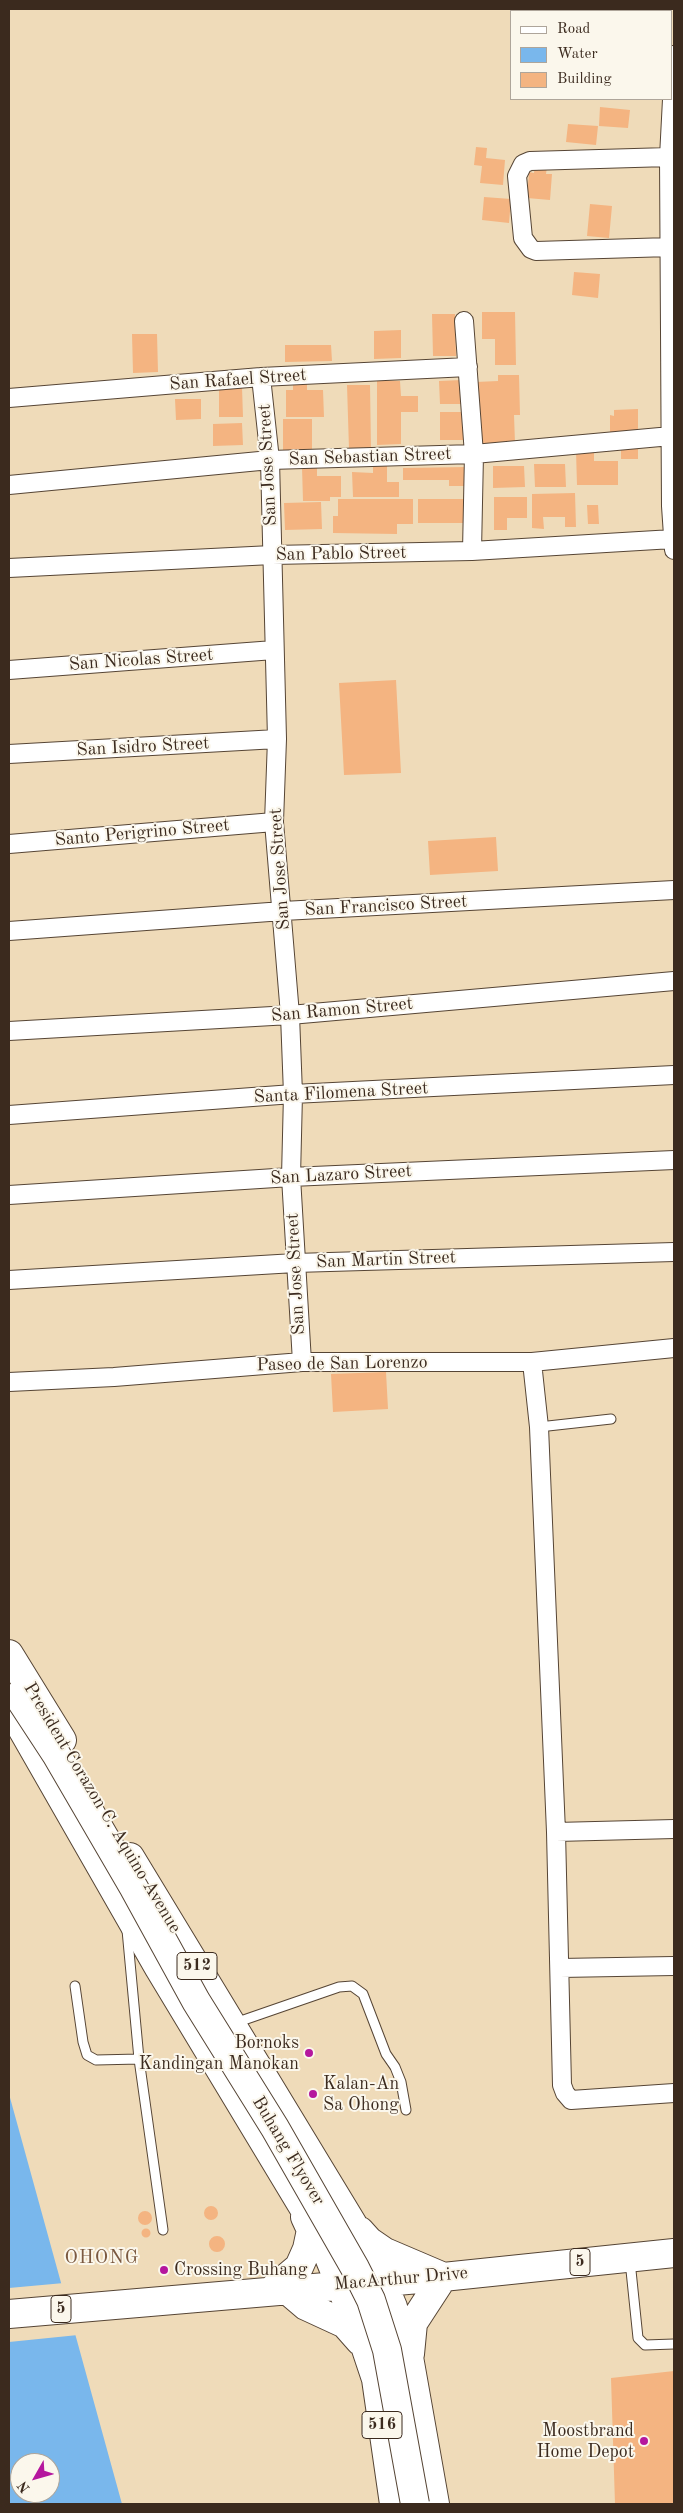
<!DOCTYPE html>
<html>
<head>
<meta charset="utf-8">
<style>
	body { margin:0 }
	#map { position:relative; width:683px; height:2513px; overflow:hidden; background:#efdbb9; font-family:"Old Standard TT",serif }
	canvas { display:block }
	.frame { position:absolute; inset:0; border:10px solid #3b2a1e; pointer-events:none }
	.legend { position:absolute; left:510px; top:10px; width:162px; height:90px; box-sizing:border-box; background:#fbf7ec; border:1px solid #aea59a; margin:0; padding:6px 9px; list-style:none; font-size:15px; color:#3b2a1e }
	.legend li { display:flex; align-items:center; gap:10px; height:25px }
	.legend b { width:25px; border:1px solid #aea59a }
	.north { position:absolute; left:10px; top:2453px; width:50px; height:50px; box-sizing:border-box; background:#fbf7ec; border:1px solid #aea59a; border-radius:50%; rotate:232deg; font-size:14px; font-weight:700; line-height:20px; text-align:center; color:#3b2a1e }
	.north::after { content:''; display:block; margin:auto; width:18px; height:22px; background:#b5179e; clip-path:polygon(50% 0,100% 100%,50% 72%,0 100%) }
</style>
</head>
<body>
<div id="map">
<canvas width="683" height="2513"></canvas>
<div class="frame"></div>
<ul class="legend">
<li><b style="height:6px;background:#fff"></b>Road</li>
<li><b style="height:14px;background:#79b7ec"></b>Water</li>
<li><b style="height:14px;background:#f4b481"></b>Building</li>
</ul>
<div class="north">N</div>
</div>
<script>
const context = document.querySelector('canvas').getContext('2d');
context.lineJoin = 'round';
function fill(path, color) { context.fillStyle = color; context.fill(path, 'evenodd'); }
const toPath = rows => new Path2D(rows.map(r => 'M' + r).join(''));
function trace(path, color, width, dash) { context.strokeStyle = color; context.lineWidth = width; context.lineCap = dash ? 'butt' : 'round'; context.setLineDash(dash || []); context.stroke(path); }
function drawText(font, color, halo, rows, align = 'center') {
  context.font = font + ' "Old Standard TT",serif'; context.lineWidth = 4; context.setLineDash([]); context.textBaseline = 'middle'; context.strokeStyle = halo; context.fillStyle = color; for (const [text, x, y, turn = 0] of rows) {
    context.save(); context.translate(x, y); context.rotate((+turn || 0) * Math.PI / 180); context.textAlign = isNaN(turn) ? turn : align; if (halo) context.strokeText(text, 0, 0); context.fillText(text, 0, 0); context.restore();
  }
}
fill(toPath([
	[9,2094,122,2504,9,2504],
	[20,2463,50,2463,50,2493,20,2493]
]), '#79b7ec');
fill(toPath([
	[64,2283,78,2335,9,2342,9,2288]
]), '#efdbb9');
fill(toPath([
	[600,107,630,110,628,128,599,126],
	[568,124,598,126,596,145,566,142],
	[476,147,487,148,486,158,505,160,503,185,480,183,482,166,474,165],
	[535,165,547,166,546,174,552,174,550,200,527,198,529,172,534,173],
	[484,197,511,199,509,223,482,220],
	[590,204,612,206,609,238,587,236],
	[574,272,600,274,598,298,572,295],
	[482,312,515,312,516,365,495,365,495,339,482,339],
	[432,314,455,314,456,356,433,356],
	[401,330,401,358,374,359,374,331],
	[132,334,157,334,158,372,133,373],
	[285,345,331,345,332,361,285,362],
	[498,375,519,375,520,415,514,415,515,443,480,443,476,382,498,381],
	[462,380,462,404,440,404,439,381],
	[377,381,400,381,401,396,418,396,418,412,401,412,401,444,377,445],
	[293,383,307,383,307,390,323,390,324,417,286,417,286,390,293,390],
	[347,385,370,385,371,449,349,449],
	[242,387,243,417,219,417,219,388],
	[175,399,201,399,201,419,176,420],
	[638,409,638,433,610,436,610,415,614,416,614,410],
	[440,412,464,412,465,440,440,440],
	[283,419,312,419,312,450,283,451],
	[242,423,243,445,213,446,213,424],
	[638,448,638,459,621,459,621,449],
	[576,451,594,451,594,461,618,461,618,485,577,485],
	[387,463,387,482,399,482,399,497,353,497,352,472,373,473,373,464],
	[534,464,565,464,566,487,535,487],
	[493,466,524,466,525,487,493,488],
	[302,467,317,467,317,476,341,476,341,497,330,497,330,501,303,501],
	[467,467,467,486,449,486,449,480,403,480,403,468],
	[575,493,576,527,565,527,565,517,543,517,544,529,532,528,532,494],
	[494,497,527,497,527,518,507,518,507,530,494,530],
	[338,499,413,499,413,524,397,524,397,534,333,533,333,516,338,516],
	[418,499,466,499,467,523,418,523],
	[321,502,322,529,285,530,284,503],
	[587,505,598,505,599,524,588,524],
	[396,680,401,773,344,775,339,683],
	[496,837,498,871,430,875,428,841],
	[386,1372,388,1409,333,1412,331,1374],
	'204 2213a7 7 0 1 1 14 0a7 7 0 1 1-14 0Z',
	'138 2218a7 7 0 1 1 14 0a7 7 0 1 1-14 0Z',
	'141.5 2233a4.5 4.5 0 1 1 9 0a4.5 4.5 0 1 1-9 0Z',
	'209 2244a8 8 0 1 1 16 0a8 8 0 1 1-16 0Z',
	[674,2371,674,2504,615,2504,611,2378]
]), '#f4b481');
const lane = toPath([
	[539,1427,611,1419],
	[75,1986,83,2042,87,2055,96,2060,139,2059,127,1930],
	[235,2023,339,1987,352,1986,363,1994,386,2054,395,2067,401,2082,406,2110],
	[139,2059,163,2230],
	[630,2261,638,2338,645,2345,674,2344]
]);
const street = toPath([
	[533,11,534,9],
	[672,55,674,61,669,157,671,506,674,550],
	[669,157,530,161,523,164,517,176,523,238,531,249,536,251,670,247],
	[464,321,474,454,472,551],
	[261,377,270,460,277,739,274,822,290,1015,293,1094,291,1177,302,1362],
	[9,398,261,377,468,367],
	[9,485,270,460,474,454,671,436],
	[9,568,272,555,472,551,673,539],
	[9,670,274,650],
	[9,754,277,739],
	[9,844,274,822],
	[9,931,283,911,674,890],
	[9,1031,290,1015,674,981],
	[9,1115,293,1094,674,1075],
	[9,1195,291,1177,674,1160],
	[9,1280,295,1263,674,1252],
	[532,1362,539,1427,556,1832,562,2085,565,2093,571,2100,674,2093],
	[9,1382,114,1377,302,1362,532,1362,674,1348],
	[556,1832,674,1829],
	[560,1968,674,1966]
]);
const primary = toPath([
	[9,1654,62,1740],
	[9,1706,159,1968,320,2235,365,2346,376,2379,394,2504],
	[130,1857,352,2223,382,2281,393,2307,401,2337,409,2357,435,2504],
	[360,2231,369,2241,385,2252,439,2275],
	[286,2289,306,2306,345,2324,360,2341],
	[272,2290,299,2267,307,2249,311,2230,305,2217],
	[9,2314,443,2277,674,2253],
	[410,2354,413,2323,443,2277]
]);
trace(lane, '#564535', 11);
trace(street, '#564535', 20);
trace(primary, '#564535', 30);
trace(lane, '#fff', 9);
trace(street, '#fff', 18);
trace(primary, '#fff', 28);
const primaryBridge = toPath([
	[18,1696,56,1754,134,1888,196,2001,275,2128,355,2268,371,2300,387,2350,415,2504]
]);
trace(primaryBridge, '#564535', 30, []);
trace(primaryBridge, '#fff', 28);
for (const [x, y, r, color] of [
	[309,2053,5,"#b5179e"],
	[313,2094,5,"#b5179e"],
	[164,2270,5,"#b5179e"],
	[644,2441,5,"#b5179e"]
]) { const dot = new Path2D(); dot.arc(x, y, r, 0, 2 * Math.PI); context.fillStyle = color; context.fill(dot); trace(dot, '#fbf7ec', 2); }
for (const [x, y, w] of [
	[197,1966,40],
	[580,2262,20],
	[61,2309,20],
	[382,2425,40]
]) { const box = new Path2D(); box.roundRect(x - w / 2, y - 13.5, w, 27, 4); context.fillStyle = '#fbf7ec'; context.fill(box); trace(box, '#3b2a1e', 1); }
drawText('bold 16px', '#3b2a1e', null, [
	["512",197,1966],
	["5",580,2262],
	["5",61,2309],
	["516",382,2425]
]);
drawText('18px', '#3b2a1e', '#fbf7ec', [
	["San Rafael Street",238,380,-4],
	["San Sebastian Street",370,457,-2],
	["San Jose Street",268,465,-93],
	["San Pablo Street",341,554,-1],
	["San Nicolas Street",141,660,-4],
	["San Isidro Street",143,747,-3],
	["Santo Perigrino Street",142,833,-5],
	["San Jose Street",280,869,-94],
	["San Francisco Street",386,906,-3],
	["San Ramon Street",342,1010,-5],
	["Santa Filomena Street",341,1093,-3],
	["San Lazaro Street",341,1175,-3],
	["San Martin Street",386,1260,-2],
	["San Jose Street",296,1274,-93],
	["Paseo de San Lorenzo",342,1364,-1],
	["President Corazon C. Aquino Avenue",102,1808,59],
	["Buhang Flyover",288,2151,59],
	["MacArthur Drive",401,2279,-5]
]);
drawText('18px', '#3b2a1e', '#fbf7ec', [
	["Bornoks",299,2043],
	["Kandingan Manokan",299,2064],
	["Kalan-An",323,2084,"left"],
	["Sa Ohong",323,2105,"left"],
	["Crossing Buhang",174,2270,"left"],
	["Moostbrand",634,2431],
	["Home Depot",634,2452]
], 'right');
context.letterSpacing = '1px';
drawText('19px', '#7c5a41', '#fbf7ec', [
	["OHONG",102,2258]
]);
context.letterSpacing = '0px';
</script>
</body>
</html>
